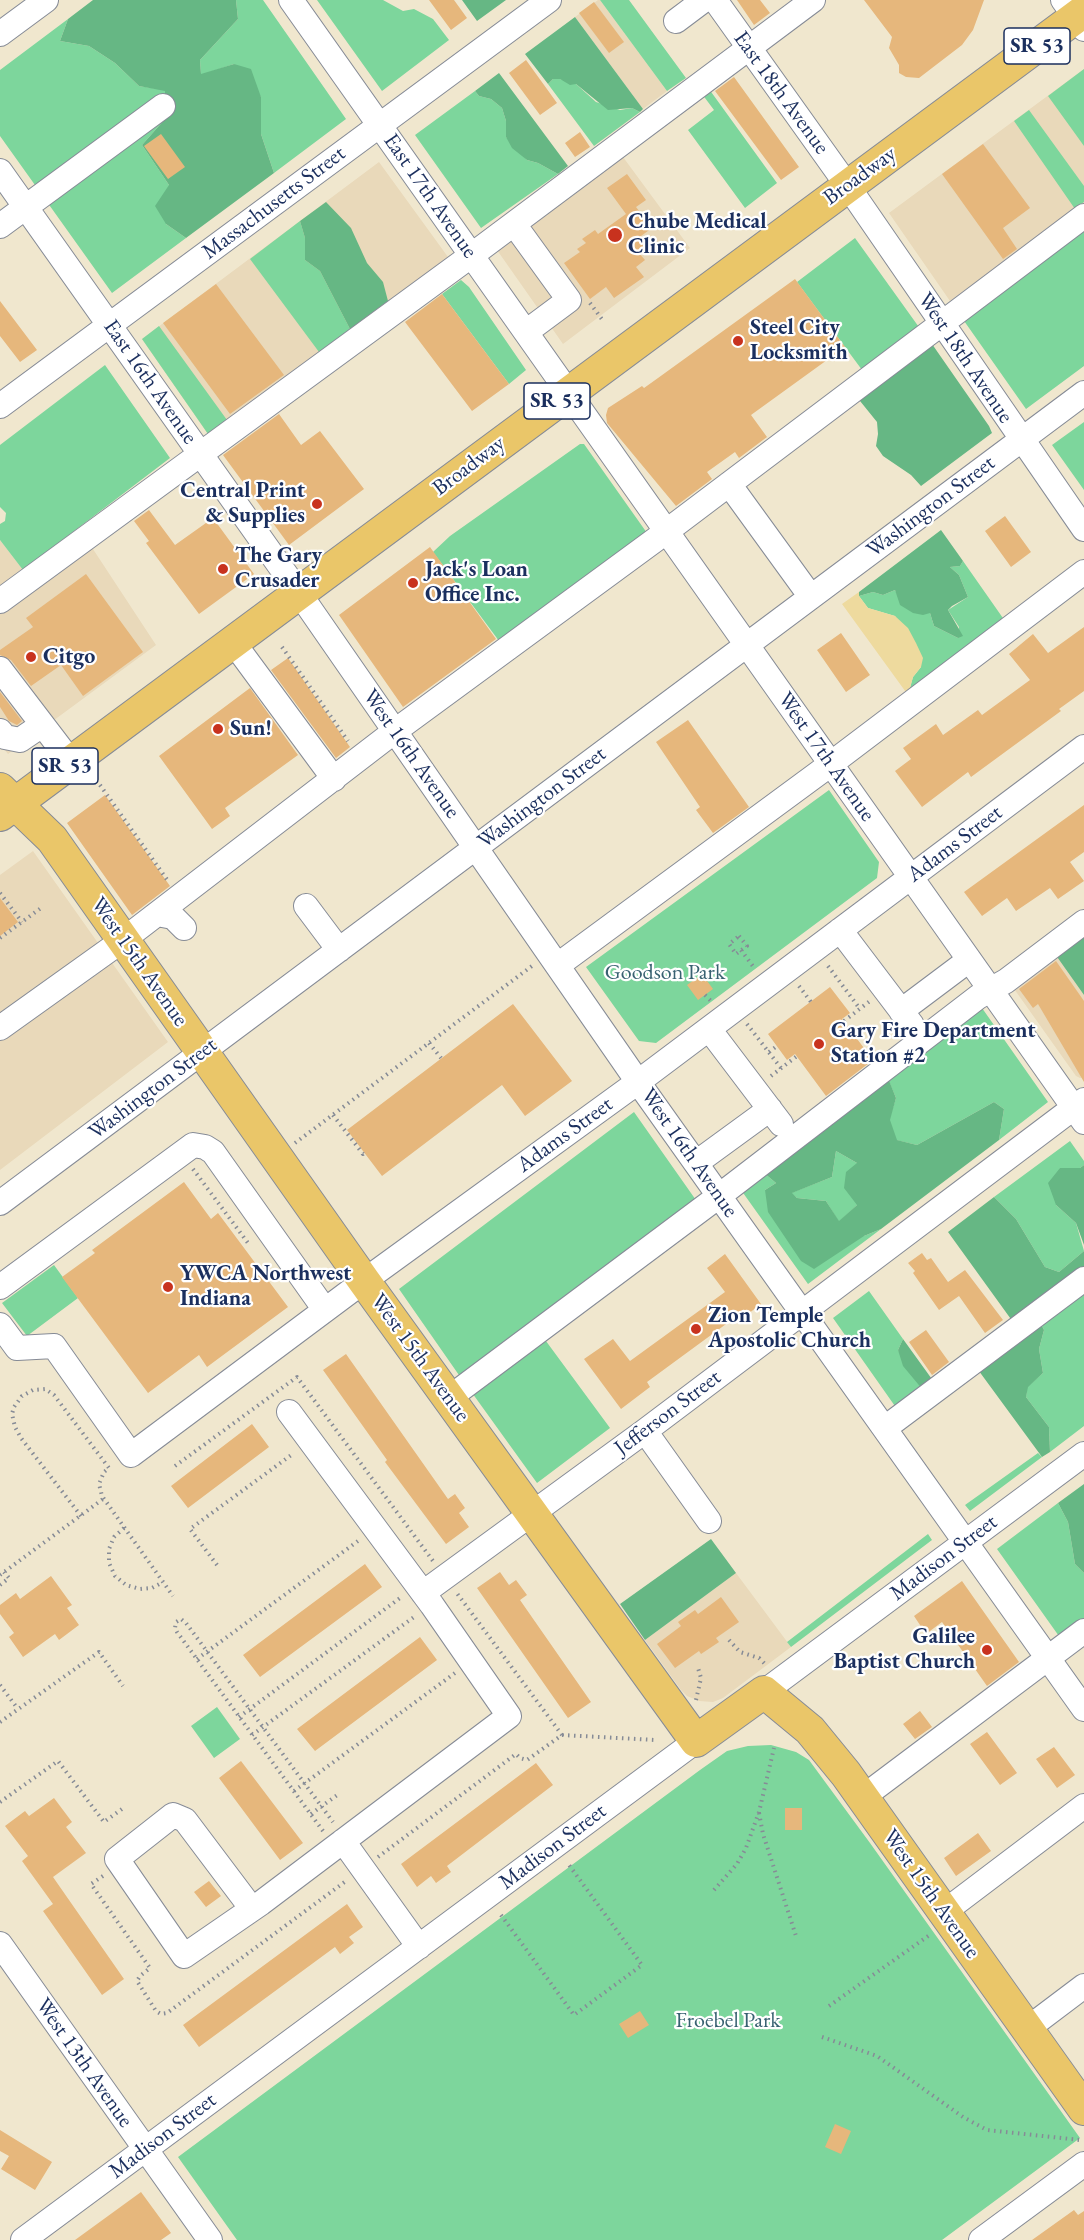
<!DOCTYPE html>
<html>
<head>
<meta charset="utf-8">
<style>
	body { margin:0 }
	canvas { display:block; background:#f0e7ce }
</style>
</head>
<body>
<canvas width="1084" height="2240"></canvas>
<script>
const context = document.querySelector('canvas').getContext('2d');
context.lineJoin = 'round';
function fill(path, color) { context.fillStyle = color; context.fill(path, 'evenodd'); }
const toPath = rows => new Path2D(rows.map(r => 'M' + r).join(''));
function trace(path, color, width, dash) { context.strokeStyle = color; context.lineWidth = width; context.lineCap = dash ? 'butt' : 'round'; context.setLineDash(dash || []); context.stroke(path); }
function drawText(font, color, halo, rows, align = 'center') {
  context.font = font + ' "EB Garamond",serif'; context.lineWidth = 4.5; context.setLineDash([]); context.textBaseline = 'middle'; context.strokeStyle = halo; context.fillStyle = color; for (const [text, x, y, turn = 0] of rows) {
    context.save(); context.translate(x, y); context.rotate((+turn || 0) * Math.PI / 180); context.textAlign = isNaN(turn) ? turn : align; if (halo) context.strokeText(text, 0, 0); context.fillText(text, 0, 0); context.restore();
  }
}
fill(toPath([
	[598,0,600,0,667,91,643,109,575,17],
	[1084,69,1084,202,950,301,889,213],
	[623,157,690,248,563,344,497,250],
	[379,162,448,257,208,434,142,339],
	[0,540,23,570,89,543,156,645,8,754,0,744],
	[33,851,168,1042,0,1170,0,875],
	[1055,954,1084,995,1084,1077,1080,1078,1076,1076,1012,986],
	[736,1573,791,1647,723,1698,713,1702,699,1701,687,1696,681,1690,645,1640]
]), '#e9d9ba');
fill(toPath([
	[236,0,263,0,346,119,274,173,261,134,261,97,234,64,201,75,200,60,238,19],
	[317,0,383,0,403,11,414,9,433,19,449,40,382,91],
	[600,0,629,0,686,78,667,91],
	[68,19,60,41,89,46,115,63,139,86,165,90,165,119,142,145,169,185,166,224,186,238,112,293,0,136,0,70],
	[1084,69,1084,146,1048,96],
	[553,79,560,79,576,84,596,102,620,110,632,108,640,112,594,146,548,84],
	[709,89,777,183,745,208,688,130,714,110,702,94],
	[475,91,479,96,491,99,502,108,506,121,506,137,527,160,538,163,558,174,481,228,415,135],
	[1029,110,1084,186,1084,202,1075,209,1014,121],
	[300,221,305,238,305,260,320,271,350,329,319,352,250,259],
	[1084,227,1084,366,1026,409,962,318],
	[855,238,921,330,865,374,797,282],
	[461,280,469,287,526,370,509,384,442,294],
	[159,326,227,420,208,434,142,339],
	[105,365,170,458,23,570,0,540,0,524,5,521,6,513,0,507,0,445],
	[1084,422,1084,490,1052,445],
	[580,444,584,444,647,533,502,645,433,552,450,536],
	[963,561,1005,621,908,695,913,677,921,667,895,616,868,608,859,596,873,592,883,595,895,590,899,598,930,613,934,626,958,638,959,627,948,610,968,597,959,575,950,567,960,566],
	[829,790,879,862,877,878,656,1043,639,1041,586,967],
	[982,1008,1048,1102,999,1140,1004,1109,994,1102,917,1145,896,1140,889,1120,896,1098,888,1079],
	[634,1112,698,1203,461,1378,399,1289],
	[1070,1141,1084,1161,1084,1165,1080,1168,1060,1168,1056,1205,1076,1223,1084,1251,1059,1272,1045,1267,1016,1219,994,1197],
	[836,1151,857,1163,857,1205,839,1222,826,1201,797,1198,791,1193,832,1177],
	[764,1173,776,1183,765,1190,864,1236,881,1229,808,1284,741,1190],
	[54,1265,78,1298,27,1336,2,1303],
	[1084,1286,1084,1426,1050,1452,1049,1427,1026,1397,1027,1387,1043,1373,1039,1349,1044,1330,1039,1320],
	[869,1291,903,1339,898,1350,923,1390,897,1409,833,1318],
	[543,1337,610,1428,537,1483,470,1390],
	[1038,1453,1042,1457,970,1511,965,1505],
	[1058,1503,1068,1522,1075,1564,1084,1573,1084,1621,1061,1639,997,1549],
	[928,1534,932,1540,791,1647,787,1642],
	[217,1707,240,1739,214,1758,191,1726],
	[771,1745,796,1752,809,1760,870,1843,1080,2138,942,2240,237,2240,178,2157,700,1770,727,1751,748,1746]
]), '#7dd69c');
fill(toPath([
	[93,0,236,0,238,19,200,60,201,74,234,64,251,69,261,97,261,134,274,173,186,238,166,224,155,206,169,185,142,145,165,119,165,91,139,86,115,63,89,46,60,41,68,19],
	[462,0,506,0,477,21],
	[575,17,643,109,640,112,632,108,608,110,576,84,570,85,560,79,553,79,548,84,525,54],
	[499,73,568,166,558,174,538,163,527,160,512,148,506,137,506,121,502,108,491,99,479,96,475,91],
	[326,202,351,228,367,263,383,282,388,301,350,329,320,271,305,260,305,238,300,221],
	[932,344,989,426,992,433,921,486,911,475,883,456,876,446,878,434,877,422,856,396],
	[941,530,963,561,960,566,950,567,959,575,968,597,952,606,948,610,963,636,958,638,934,626,930,613,923,615,913,613,900,605,895,590,883,595,873,592,859,596,859,592],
	[1084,932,1084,995,1055,954],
	[888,1078,896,1098,890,1120,897,1140,917,1145,994,1102,1004,1109,999,1140,881,1229,864,1236,814,1269,801,1261,768,1212,765,1190,776,1183,764,1173],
	[836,1151,857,1163,846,1172,844,1188,857,1205,839,1221,826,1201,797,1198,792,1193,832,1177],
	[1084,1165,1084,1245,1076,1223,1056,1205,1048,1183,1060,1168,1080,1168],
	[994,1197,1016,1219,1045,1267,1059,1272,1084,1251,1084,1269,1013,1322,948,1232],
	[1039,1320,1044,1330,1039,1349,1043,1373,1028,1387,1026,1397,1049,1427,1050,1452,1042,1457,976,1367],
	[903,1339,934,1382,923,1390,903,1366,898,1350],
	[1084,1484,1084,1573,1075,1564,1068,1522,1058,1503],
	[711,1539,736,1573,645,1640,620,1604]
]), '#66b784');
fill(toPath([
	[859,592,859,596,868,608,895,616,908,628,916,643,923,658,921,667,913,677,908,695,842,604]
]), '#eeda9e');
fill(toPath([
	[429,0,454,0,467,18,451,30],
	[737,0,760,0,770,13,754,25],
	[864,0,984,0,973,30,962,45,919,78,906,77,899,73,899,65,889,48,892,37],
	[594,2,624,42,609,53,579,13],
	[526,60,557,103,540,115,509,73],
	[734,77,799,167,781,180,715,91],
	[580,132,590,147,575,157,565,143],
	[161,134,185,167,168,179,144,146],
	[983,144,1030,208,1003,228,1017,249,1003,259,942,174],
	[627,174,646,200,636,207,652,228,641,236,647,245,638,252,645,260,636,267,644,277,614,298,606,287,590,299,564,263,580,252,577,249,586,243,582,239,595,230,598,234,626,214,607,188],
	[795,279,845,347,751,415,767,437,739,458,735,452,707,472,712,479,676,506,607,423,606,415,608,408,642,386,644,388,658,378],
	[216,284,284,375,230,414,163,323],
	[442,294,509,384,472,411,405,322],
	[0,301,37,350,20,362,0,336],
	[279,414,301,445,320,431,364,489,289,545,223,455],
	[149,510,175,545,213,518,254,574,199,614,146,543,149,541,134,521],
	[1005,516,1031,552,1011,567,985,531],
	[430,547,496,639,403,707,339,615],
	[86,574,143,652,83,696,61,665,31,686,11,660,0,655,0,650,33,627,26,618],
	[1084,627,1084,691,1059,709,1061,711,971,777,968,772,922,807,895,771,911,759,903,748,936,724,943,735,978,710,982,715,1030,680,1009,654,1033,634,1048,653],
	[841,633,870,675,846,692,817,650],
	[288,658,350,747,336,758,271,670],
	[250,688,298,755,225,808,230,816,212,829,159,756],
	[0,692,22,721,17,725,9,721,0,707],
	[688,720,749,807,713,833,696,810,700,807,656,742],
	[105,795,170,886,132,915,67,823],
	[1084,805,1084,852,1070,862,1084,881,1058,899,1050,888,1016,911,1007,898,982,916,964,892],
	[0,898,18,922,0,936],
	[1056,961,1084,1001,1084,1082,1038,1004,1033,1008,1019,989],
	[702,974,713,989,698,1000,687,985],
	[830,987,850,1013,842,1019,873,1060,826,1096,795,1054,787,1060,768,1034],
	[513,1004,572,1081,525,1116,502,1085,382,1176,347,1130],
	[184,1182,211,1219,218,1213,288,1307,207,1367,199,1355,148,1393,62,1277,95,1253,92,1250],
	[922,1253,927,1260,931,1258,948,1282,965,1270,1003,1320,985,1333,959,1296,939,1310,913,1273,915,1271,908,1263],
	[725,1254,761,1304,740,1320,737,1316,647,1382,650,1387,621,1409,584,1359,613,1339,630,1361,725,1292,707,1268],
	[926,1330,949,1362,932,1375,909,1342],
	[346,1354,448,1499,455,1494,465,1508,459,1513,469,1527,446,1544,385,1462,387,1460,323,1370],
	[252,1424,269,1447,188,1508,171,1486],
	[365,1564,382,1587,260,1677,243,1655],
	[500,1572,509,1585,516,1580,527,1595,520,1600,591,1702,568,1718,477,1588],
	[51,1576,72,1605,67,1608,79,1625,59,1640,55,1634,23,1657,9,1637,14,1633,0,1614,0,1605,16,1593,20,1599],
	[962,1581,1019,1662,987,1686,942,1622,926,1634,914,1616],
	[721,1597,739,1622,716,1638,719,1642,701,1654,699,1651,675,1668,657,1644,681,1626,678,1622,695,1610,698,1614],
	[420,1637,437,1660,315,1751,297,1729],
	[920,1711,932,1727,915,1739,903,1724],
	[987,1732,1017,1773,1000,1785,970,1744],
	[1054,1747,1075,1775,1057,1788,1036,1759],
	[241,1761,303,1843,280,1860,219,1778],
	[536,1763,553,1785,447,1866,451,1872,436,1883,431,1876,417,1887,401,1864],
	[54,1798,72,1822,66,1827,86,1853,53,1877,124,1979,102,1995,43,1911,53,1904,22,1861,28,1856,5,1826,25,1811,29,1816],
	[785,1808,802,1808,802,1830,785,1830],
	[978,1833,991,1851,956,1876,944,1858],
	[209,1881,221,1896,206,1907,194,1892],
	[347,1904,363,1927,349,1937,354,1943,340,1954,335,1947,199,2047,183,2025],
	[640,2011,649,2025,628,2038,619,2024],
	[835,2124,851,2131,841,2154,825,2147],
	[0,2130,52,2162,35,2190,1,2169,9,2156,0,2151],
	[141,2192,171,2233,161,2240,75,2240],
	[1074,2210,1078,2215,1084,2211,1084,2240,1032,2240]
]), '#e6b77c');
const minor = toPath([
	[291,0,1084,1122],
	[715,0,847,185,1084,529],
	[1063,0,1084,29],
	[676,21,704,0],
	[0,34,46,0],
	[0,171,299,593,638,1082,1084,1709],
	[514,224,569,300,526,332],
	[0,226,163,106],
	[0,406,549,0],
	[729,484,811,597],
	[0,601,472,255,813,0],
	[233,642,334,779],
	[0,669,71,762],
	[0,731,5,737,20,740,42,725],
	[306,906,339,950],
	[157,914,173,917,184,928],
	[840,930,912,1025],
	[558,965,820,772,1084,572],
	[901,1011,969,960],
	[0,1028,123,940,395,731,655,540,1084,216],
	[709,1029,781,1124],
	[696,1163,770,1109],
	[0,1203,1084,393],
	[0,1287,193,1145,205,1147,213,1152,325,1310],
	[0,1325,17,1348,54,1346,131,1455,364,1281,638,1082,1084,747],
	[449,1398,719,1196,978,997,1006,981,1084,922],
	[885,1428,1084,1279],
	[645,1431,709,1521],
	[423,1593,645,1431,1084,1100],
	[764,1692,1084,1454],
	[863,1797,1084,1631],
	[343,1841,419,1947],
	[252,1909,185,1820,173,1815,117,1859,184,1956,261,1903,509,1716,432,1605,289,1412],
	[944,1912,1084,1806],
	[0,1944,210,2240],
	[1027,2029,1084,1986],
	[23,2240,696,1741],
	[981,2240,1084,2164]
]);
const major = toPath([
	[0,789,52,839,364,1281,696,1741,764,1692,810,1730,846,1774,1084,2109],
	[0,815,1084,11]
]);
trace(minor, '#868b96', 26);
trace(major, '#868b96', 34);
trace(toPath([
	[590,303,604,322],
	[282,647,348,741],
	[100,785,168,881],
	[0,893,22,922],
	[739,936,747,946,736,954,729,944,739,936],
	[0,938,41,908],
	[741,950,755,969],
	[828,966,860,1009],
	[799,986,811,1002],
	[705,995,711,1001],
	[844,1021,870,1001],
	[747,1024,781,1068],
	[429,1043,441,1058],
	[769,1052,777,1046],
	[771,1076,797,1056],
	[333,1115,363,1154,364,1153],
	[295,1143,532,966],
	[193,1169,248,1243],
	[175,1466,297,1377,433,1561],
	[81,1516,21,1438,15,1427,12,1414,14,1407,22,1396,33,1390,45,1389,54,1395,109,1468,104,1472,99,1484,102,1496,173,1596],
	[124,1528,114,1537,109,1549,109,1563,115,1576,126,1585,140,1589,152,1588,163,1582],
	[217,1565,190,1529,294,1453],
	[0,1575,103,1499],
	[0,1585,9,1578,4,1572],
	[729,1640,740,1652,759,1658,766,1665],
	[197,1659,358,1541],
	[0,1685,18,1709],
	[696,1700,701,1678,698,1668],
	[239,1717,400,1598],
	[0,1722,99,1652,123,1686],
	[252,1735,414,1617,415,1619],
	[562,1735,655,1740],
	[294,1791,455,1673],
	[0,1802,58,1761,104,1822,122,1809],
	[759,1813,763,1834,796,1936],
	[311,1814,340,1793],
	[323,1831,177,1632,175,1628,176,1622,181,1619,186,1623,333,1822],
	[378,1857,516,1754,520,1758,527,1760,562,1735,456,1592],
	[103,1876,91,1884,150,1968,140,1976,137,1981,156,2011,161,2014,167,2013,346,1881],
	[714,1890,737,1864,746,1848,759,1812,774,1748],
	[501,1915,574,2015,642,1965,569,1865],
	[829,2006,931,1934],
	[822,2037,877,2056,963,2117,987,2130,1080,2140]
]), '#868b96', 4, [1.5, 4.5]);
trace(minor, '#fff', 24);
trace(major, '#eac669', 32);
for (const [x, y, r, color] of [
	[615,235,8,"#c8321e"],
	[738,341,6,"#c8321e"],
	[317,504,6,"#c8321e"],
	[223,569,6,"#c8321e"],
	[413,583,6,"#c8321e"],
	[31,657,6,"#c8321e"],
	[218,729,6,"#c8321e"],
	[819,1044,6,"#c8321e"],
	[168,1287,6,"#c8321e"],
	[696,1329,6,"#c8321e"],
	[987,1650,6,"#c8321e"]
]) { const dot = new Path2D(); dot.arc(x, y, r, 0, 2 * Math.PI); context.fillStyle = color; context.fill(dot); trace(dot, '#fff', 2); }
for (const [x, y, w] of [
	[1037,46,66],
	[557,401,66],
	[65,766,66]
]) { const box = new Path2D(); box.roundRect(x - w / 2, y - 18, w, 36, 4.5); context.fillStyle = '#fff'; context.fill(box); trace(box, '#1b2f5e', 1.5); }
drawText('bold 21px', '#1b2f5e', null, [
	["SR 53",1037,46],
	["SR 53",557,401],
	["SR 53",65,766]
]);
drawText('22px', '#1b2f5e', '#fff', [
	["East 18th Avenue",781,93,54],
	["Broadway",860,176,-36],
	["East 17th Avenue",430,196,55],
	["Massachusetts Street",274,203,-37],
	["West 18th Avenue",965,358,56],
	["East 16th Avenue",150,382,55],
	["Broadway",469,466,-37],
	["Washington Street",931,507,-37],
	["West 16th Avenue",411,754,55],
	["West 17th Avenue",826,757,55],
	["Washington Street",542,798,-37],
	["Adams Street",955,844,-37],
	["West 15th Avenue",139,962,55],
	["Washington Street",153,1089,-37],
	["Adams Street",565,1135,-36],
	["West 16th Avenue",689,1153,55],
	["West 15th Avenue",420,1358,54],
	["Jefferson Street",668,1413,-37],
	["Madison Street",944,1558,-37],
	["Madison Street",553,1847,-37],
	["West 15th Avenue",931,1894,55],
	["West 13th Avenue",84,2063,55],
	["Madison Street",163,2136,-37]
]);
drawText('bold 22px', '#1b2f5e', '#fff', [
	["Chube Medical",628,222],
	["Clinic",628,247],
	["Steel City",750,328],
	["Locksmith",750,353],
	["Central Print",305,491,"right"],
	["& Supplies",305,516,"right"],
	["The Gary",235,556],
	["Crusader",235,581],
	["Jack's Loan",425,570],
	["Office Inc.",425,595],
	["Citgo",43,657],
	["Sun!",230,729],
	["Gary Fire Department",831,1031],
	["Station #2",831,1056],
	["YWCA Northwest",180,1274],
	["Indiana",180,1299],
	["Zion Temple",708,1316],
	["Apostolic Church",708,1341],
	["Galilee",975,1637,"right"],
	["Baptist Church",975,1662,"right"]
], 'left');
drawText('22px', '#386171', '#fff', [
	["Goodson Park",665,973],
	["Froebel Park",728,2021]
]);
</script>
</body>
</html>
